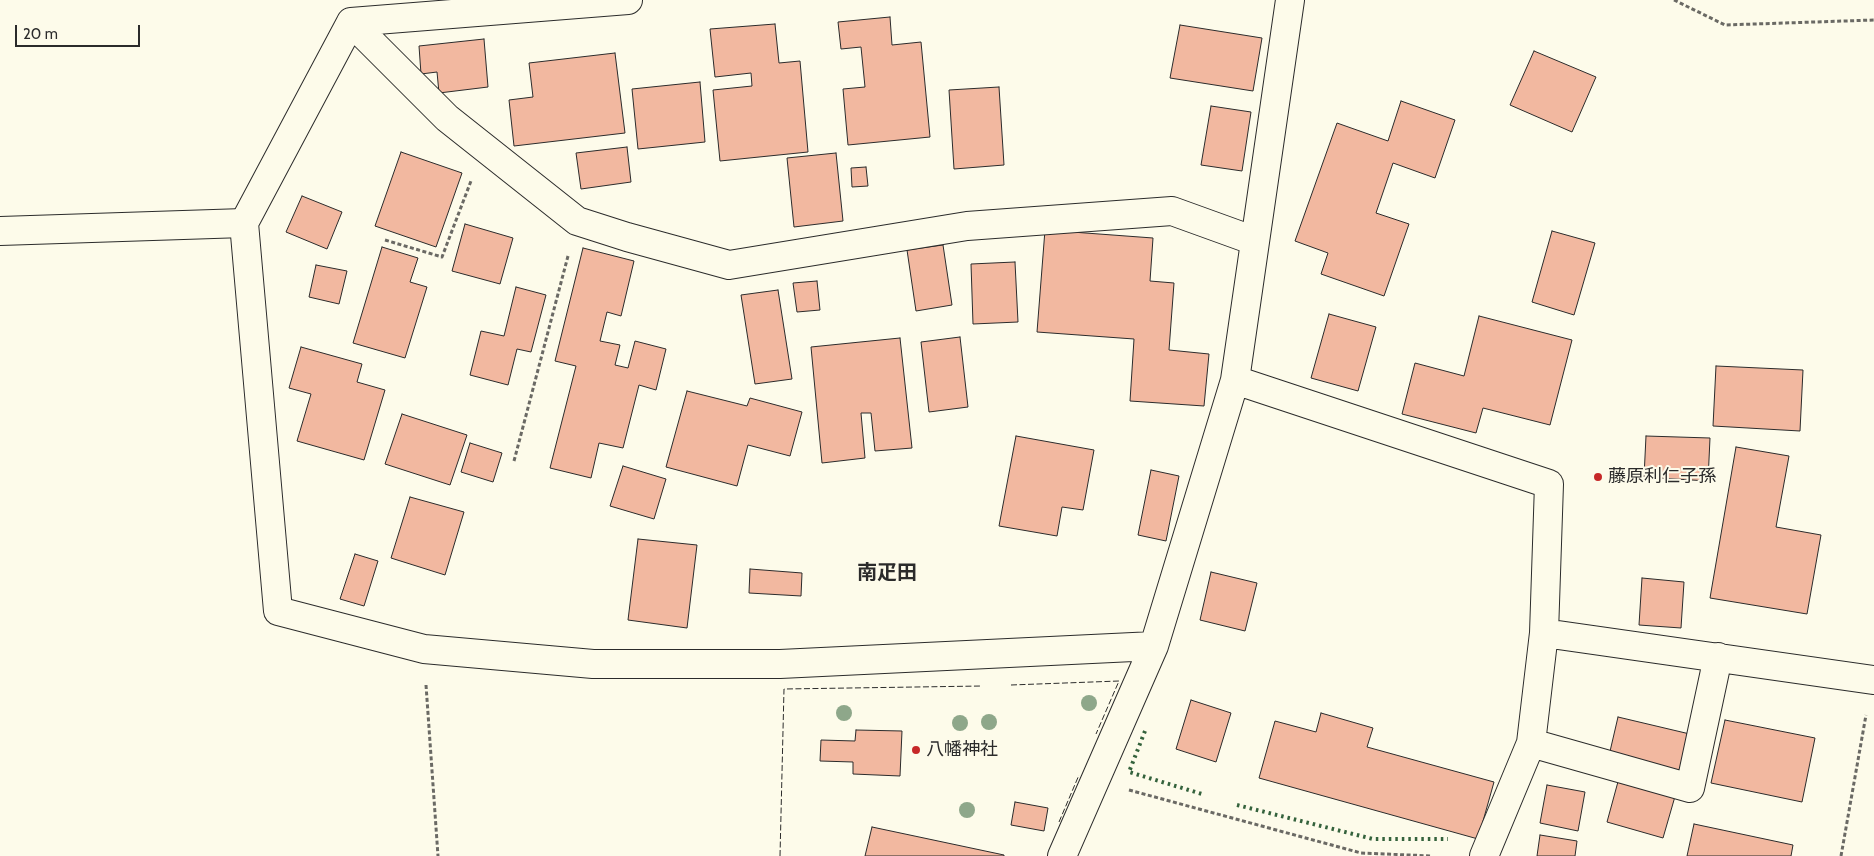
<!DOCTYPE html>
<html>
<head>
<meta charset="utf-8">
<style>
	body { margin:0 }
	#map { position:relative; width:1874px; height:856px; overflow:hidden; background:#fdfbea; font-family:Cabin,sans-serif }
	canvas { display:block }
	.scale { position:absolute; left:15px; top:25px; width:125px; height:22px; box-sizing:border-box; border:2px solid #2b2b2b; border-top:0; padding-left:6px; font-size:15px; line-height:18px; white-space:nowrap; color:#2b2b2b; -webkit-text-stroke:4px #fdfbea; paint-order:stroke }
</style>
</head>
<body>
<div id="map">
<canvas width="1874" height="856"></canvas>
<div class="scale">20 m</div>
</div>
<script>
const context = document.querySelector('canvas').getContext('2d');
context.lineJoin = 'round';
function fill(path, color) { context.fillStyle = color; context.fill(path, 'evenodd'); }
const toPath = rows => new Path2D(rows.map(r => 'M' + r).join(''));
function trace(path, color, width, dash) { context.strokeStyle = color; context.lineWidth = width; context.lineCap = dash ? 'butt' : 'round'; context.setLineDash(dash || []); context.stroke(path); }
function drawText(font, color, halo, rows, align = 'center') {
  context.font = font + ' Cabin,"Noto Sans JP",sans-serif'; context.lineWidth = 4; context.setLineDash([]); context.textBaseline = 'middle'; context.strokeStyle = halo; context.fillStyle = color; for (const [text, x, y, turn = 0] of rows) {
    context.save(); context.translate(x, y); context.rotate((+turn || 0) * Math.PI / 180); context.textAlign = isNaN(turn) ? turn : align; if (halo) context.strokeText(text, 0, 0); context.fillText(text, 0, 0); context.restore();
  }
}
const building = toPath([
	[890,17,892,45,921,42,930,137,848,145,843,89,865,87,861,47,841,49,838,22,890,17],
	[775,24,779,63,800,61,808,152,720,161,713,90,752,86,751,73,715,77,710,29,775,24],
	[1180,25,1262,38,1253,91,1170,78,1180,25],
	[484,39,488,87,439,93,437,72,421,74,419,46,484,39],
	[1534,51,1596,77,1572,132,1510,105,1534,51],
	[615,53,625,133,514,146,509,100,533,97,529,63,615,53],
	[700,82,705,142,638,149,632,89,700,82],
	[999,87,1004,165,954,169,949,90,999,87],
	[1401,101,1455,120,1435,178,1393,163,1376,213,1409,224,1384,296,1321,274,1328,253,1295,241,1337,123,1388,141,1401,101],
	[1211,106,1251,112,1242,171,1201,165,1211,106],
	[627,147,631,182,581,189,576,153,627,147],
	[401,152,462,173,436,247,375,226,401,152],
	[836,153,843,221,794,227,787,158,836,153],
	[866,167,868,186,852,187,851,168,866,167],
	[302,196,342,212,327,249,286,232,302,196],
	[465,224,513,238,500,284,452,271,465,224],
	[1045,230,1153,238,1150,281,1174,283,1169,350,1209,354,1204,406,1130,401,1134,339,1037,332,1045,230],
	[1552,231,1595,243,1574,315,1532,302,1552,231],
	[943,245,952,305,916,311,907,250,943,245],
	[382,247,418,258,410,282,427,287,405,358,353,343,382,247],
	[583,248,634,261,621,316,607,312,600,341,620,345,615,365,628,368,635,341,666,349,656,390,639,385,623,448,599,443,591,478,550,468,576,366,555,361,583,248],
	[1015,262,1018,322,973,324,971,264,1015,262],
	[316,265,347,271,339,304,309,297,316,265],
	[817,281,820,310,797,312,793,283,817,281],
	[516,287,546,295,531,352,517,349,508,385,470,375,481,331,504,336,516,287],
	[778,290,792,379,755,384,741,295,778,290],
	[1329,314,1376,327,1358,391,1311,378,1329,314],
	[1479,316,1572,340,1550,425,1483,408,1476,433,1402,414,1415,363,1464,376,1479,316],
	[960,337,968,407,929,412,921,342,960,337],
	[900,338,912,448,875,451,871,413,861,413,865,458,822,463,811,347,900,338],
	[301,347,362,364,357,382,385,390,364,460,297,441,311,394,289,388,301,347],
	[1716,366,1803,370,1800,431,1713,426,1716,366],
	[687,391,747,406,750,398,802,412,790,456,748,445,737,486,666,467,687,391],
	[402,414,467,435,450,485,385,464,402,414],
	[1016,436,1094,450,1083,510,1062,507,1057,536,999,526,1016,436],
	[1646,436,1710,438,1708,481,1644,477,1646,436],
	[470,443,502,453,493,482,461,472,470,443],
	[1736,447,1789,456,1776,527,1821,535,1807,614,1710,598,1736,447],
	[623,466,666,479,654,519,610,506,623,466],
	[1151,470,1179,476,1166,541,1138,535,1151,470],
	[410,497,464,512,445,575,391,558,410,497],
	[638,539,697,545,687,628,628,620,638,539],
	[355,554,378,561,364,606,340,599,355,554],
	[750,569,802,573,801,596,749,593,750,569],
	[1211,572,1257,583,1245,631,1200,620,1211,572],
	[1642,578,1684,582,1681,628,1639,625,1642,578],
	[1191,700,1231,713,1216,762,1176,749,1191,700],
	[1321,713,1373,728,1367,747,1494,782,1478,839,1259,778,1275,721,1316,732,1321,713],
	[1618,717,1694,735,1683,778,1608,760,1618,717],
	[1725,720,1815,738,1802,802,1711,783,1725,720],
	[856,730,902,731,900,776,853,774,853,762,820,761,821,740,855,741,856,730],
	[1619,778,1676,793,1663,838,1607,822,1619,778],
	[1547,785,1585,792,1578,831,1540,823,1547,785],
	[1015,802,1048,808,1044,831,1011,825,1015,802],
	[1694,824,1793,845,1791,856,1687,856,1694,824],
	[872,827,1004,855,1004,856,865,856,872,827],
	[1540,835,1577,841,1575,856,1537,856,1540,835]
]);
fill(building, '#f2b8a0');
trace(building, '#2b2b2b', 1);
const street = toPath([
	[351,22,244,223,278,611,424,649,593,664,780,664,1154,646],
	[351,22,447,118,577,221,627,237,729,265,967,226,1172,211,1255,241],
	[351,22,628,0],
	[1235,380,1549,484,1544,633],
	[1531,743,1690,788,1718,657],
	[1062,856,1154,646,1235,380,1290,0],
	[1484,856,1531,743,1544,633,1873,680]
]);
const secondary = toPath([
	[0,231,244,223]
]);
trace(street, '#2b2b2b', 30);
trace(secondary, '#2b2b2b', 30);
trace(toPath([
	[1674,0,1725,25,1874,20],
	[385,240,442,257,471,181],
	[514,461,568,256],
	[426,685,438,856],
	[1129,790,1361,853,1432,856],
	[1841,856,1866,715]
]), '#6a6964', 3, [4, 2.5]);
trace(street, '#fdfbea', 28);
trace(secondary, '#fdfbea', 28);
trace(toPath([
	[1145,731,1129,772,1202,794],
	[1237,805,1373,839,1448,839]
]), '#34623c', 4, [2.5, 4]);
trace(toPath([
	[1011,685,1119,681,1096,734],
	[1059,822,1079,775],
	[780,856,784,689,982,686]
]), '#2b2b2b', 1, [6, 2.5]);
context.fillStyle = '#8ea78a';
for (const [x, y] of [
	[1089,703],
	[844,713],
	[989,722],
	[960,723],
	[967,810]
]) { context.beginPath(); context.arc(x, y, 8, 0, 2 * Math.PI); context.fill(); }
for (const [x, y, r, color] of [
	[1598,477,5,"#c62828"],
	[916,750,5,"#c62828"]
]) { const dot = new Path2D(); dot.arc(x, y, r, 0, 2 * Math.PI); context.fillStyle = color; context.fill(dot); trace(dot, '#fdfbea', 2); }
drawText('18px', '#2b2b2b', '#fdfbea', [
	["藤原利仁子孫",1608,477],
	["八幡神社",926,750]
], 'left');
drawText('bold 20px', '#2b2b2b', '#fdfbea', [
	["南疋田",887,573]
]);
</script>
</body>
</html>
